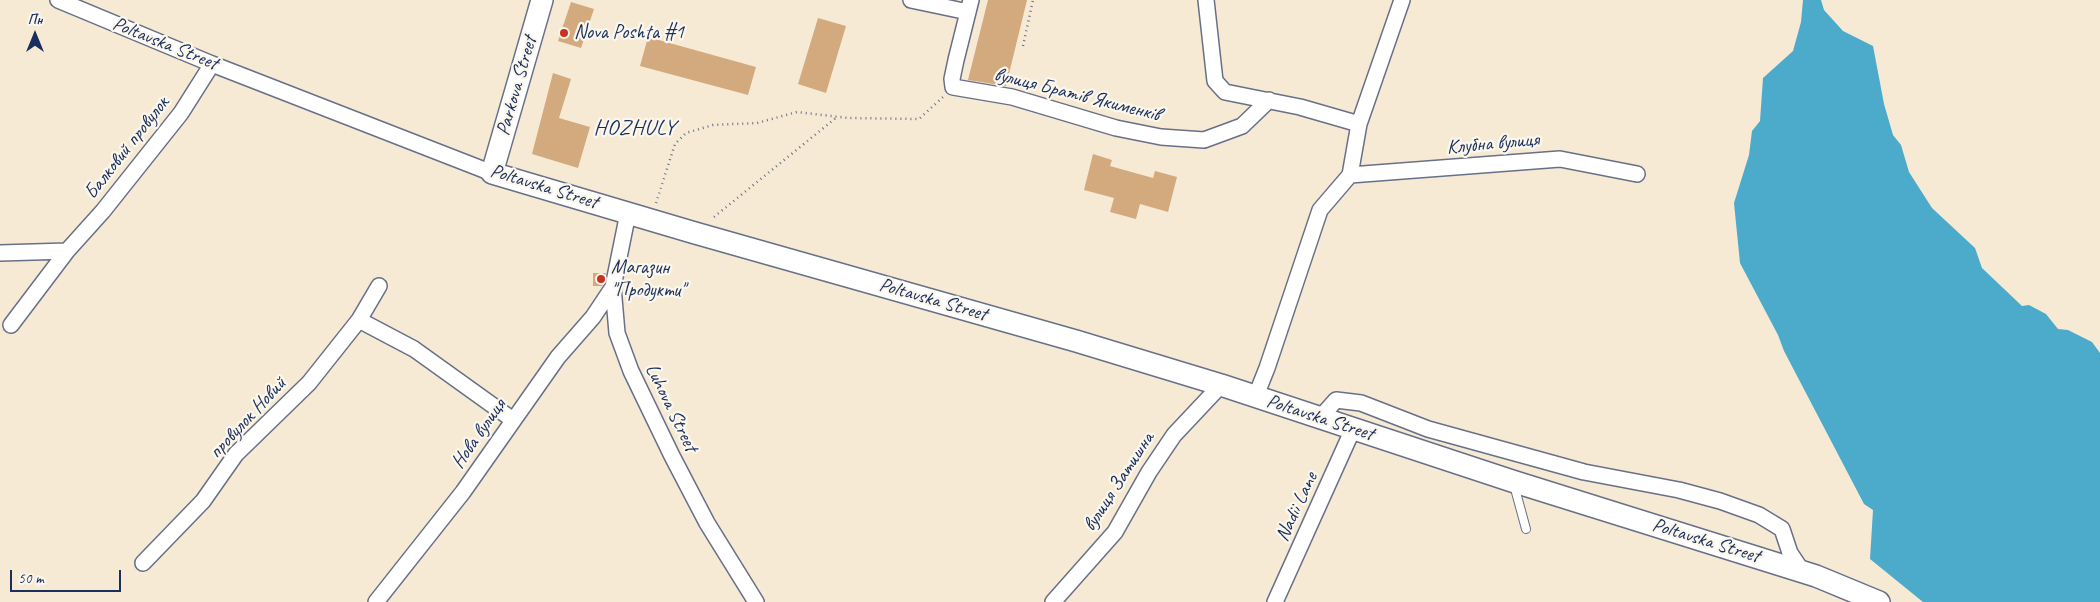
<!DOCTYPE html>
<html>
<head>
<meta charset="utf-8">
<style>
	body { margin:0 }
	#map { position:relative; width:2100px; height:602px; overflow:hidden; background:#f6ead5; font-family:Caveat,sans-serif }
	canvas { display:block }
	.north { position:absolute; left:10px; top:10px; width:50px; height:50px; -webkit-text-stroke:4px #fbf7ec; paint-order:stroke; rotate:0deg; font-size:14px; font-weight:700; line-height:20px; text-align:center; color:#1b2f5e }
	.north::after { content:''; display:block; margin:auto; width:18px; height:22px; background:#1b2f5e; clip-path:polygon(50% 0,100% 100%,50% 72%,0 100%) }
	.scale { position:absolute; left:10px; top:570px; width:111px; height:22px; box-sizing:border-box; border:2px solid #1b2f5e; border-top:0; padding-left:6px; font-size:15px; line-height:18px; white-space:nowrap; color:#1b2f5e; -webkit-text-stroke:4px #fbf7ec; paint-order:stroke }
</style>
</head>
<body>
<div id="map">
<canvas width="2100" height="602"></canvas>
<div class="north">Пн</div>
<div class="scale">50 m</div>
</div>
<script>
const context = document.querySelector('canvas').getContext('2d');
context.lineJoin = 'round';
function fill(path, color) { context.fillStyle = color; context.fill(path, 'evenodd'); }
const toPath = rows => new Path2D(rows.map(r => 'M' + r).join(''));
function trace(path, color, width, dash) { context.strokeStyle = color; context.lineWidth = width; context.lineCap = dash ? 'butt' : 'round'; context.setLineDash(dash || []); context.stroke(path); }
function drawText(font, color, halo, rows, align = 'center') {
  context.font = font + ' Caveat,sans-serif'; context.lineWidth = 4.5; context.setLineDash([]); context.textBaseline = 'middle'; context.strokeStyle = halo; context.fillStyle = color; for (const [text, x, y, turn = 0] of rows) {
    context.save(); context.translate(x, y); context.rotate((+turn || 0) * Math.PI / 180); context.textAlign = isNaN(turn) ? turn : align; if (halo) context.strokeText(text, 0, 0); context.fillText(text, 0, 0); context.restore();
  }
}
fill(toPath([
	[1803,0,1821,0,1824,10,1843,31,1873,46,1884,104,1893,135,1901,145,1909,172,1932,208,1975,248,1982,268,2022,306,2029,305,2046,314,2058,329,2068,330,2092,342,2100,353,2100,602,1923,602,1870,559,1873,510,1864,504,1784,351,1778,335,1740,263,1734,203,1749,155,1752,131,1760,121,1763,78,1793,51,1801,22]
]), '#4caacb');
fill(toPath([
	[988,0,1027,0,1006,86,968,80],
	[571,2,594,9,581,48,558,41],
	[818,18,846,26,826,93,798,84],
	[648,37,756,67,748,95,640,66],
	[553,73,571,79,559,118,590,127,578,168,532,154],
	[1093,154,1112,160,1110,166,1153,178,1155,171,1177,177,1168,212,1140,204,1136,219,1110,212,1114,198,1084,190],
	[593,273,606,273,602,286,593,286]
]), '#d3aa7d');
const lane = toPath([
	[1514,485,1526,529]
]);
const street = toPath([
	[58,0,212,64,492,173],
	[911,0,968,12],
	[971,0,956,60,952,79,953,87,1012,97,1116,128,1161,137,1204,140,1242,126,1269,100],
	[1206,0,1215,81,1225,92,1300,107,1359,124],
	[1350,175,1560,159,1637,174],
	[628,213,613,287,617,333,631,371,672,456,707,523,756,602],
	[0,253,67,251],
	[359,320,414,349,513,420],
	[11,325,67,251,103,211,181,113,212,64],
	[1255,398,1267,368,1320,210,1350,175,1359,124,1402,0],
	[1320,418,1336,400,1361,403,1428,429,1584,472,1679,490,1720,501,1759,515,1782,529,1790,553,1802,571],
	[143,563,203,501,236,454,309,383,359,320,379,286],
	[376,602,463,492,558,357,593,317,613,287],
	[1053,602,1115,532,1149,472,1174,435,1221,385],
	[1275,602,1353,429]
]);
const secondary = toPath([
	[542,0,492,173,695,233,1076,341,1221,385,1512,481,1816,576,1879,602]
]);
trace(lane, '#687088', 10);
trace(street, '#687088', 18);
trace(secondary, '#687088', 24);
trace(toPath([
	[1023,46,1033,0],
	[656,203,675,144,686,133,713,125,757,123,797,112,848,118,919,119,943,97],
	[714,217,837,117]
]), '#687088', 2.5, [1, 4]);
trace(lane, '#fff', 8);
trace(street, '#fff', 15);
trace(secondary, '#fff', 21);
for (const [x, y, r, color] of [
	[564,33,5,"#c8321e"],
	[601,279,5,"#c8321e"]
]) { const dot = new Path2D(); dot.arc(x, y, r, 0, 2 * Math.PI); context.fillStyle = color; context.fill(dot); trace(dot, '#fbf7ec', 2); }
drawText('20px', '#1b2f5e', '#fbf7ec', [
	["Nova Poshta #1",574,33],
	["Магазин",611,268],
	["\"Продукти\"",611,291]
], 'left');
drawText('20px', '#1b2f5e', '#fbf7ec', [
	["Poltavska Street",165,44,22],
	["Parkova Street",517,86,-74],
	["вулиця Братів Якименків",1077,95,14],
	["Клубна вулиця",1493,144,-5],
	["Балковий провулок",127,148,-52],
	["Poltavska Street",544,187,17],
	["Poltavska Street",933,300,16],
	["Luhova Street",671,408,64],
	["провулок Новий",248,418,-47],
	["Poltavska Street",1320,418,18],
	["Нова вулиця",479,434,-55],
	["вулиця Затишна",1119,482,-57],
	["Nadii Lane",1297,507,-65],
	["Poltavska Street",1706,541,17]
]);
context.letterSpacing = '1px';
drawText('22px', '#1b2f5e', '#fbf7ec', [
	["HOZHULY",635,128]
]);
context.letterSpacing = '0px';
</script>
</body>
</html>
